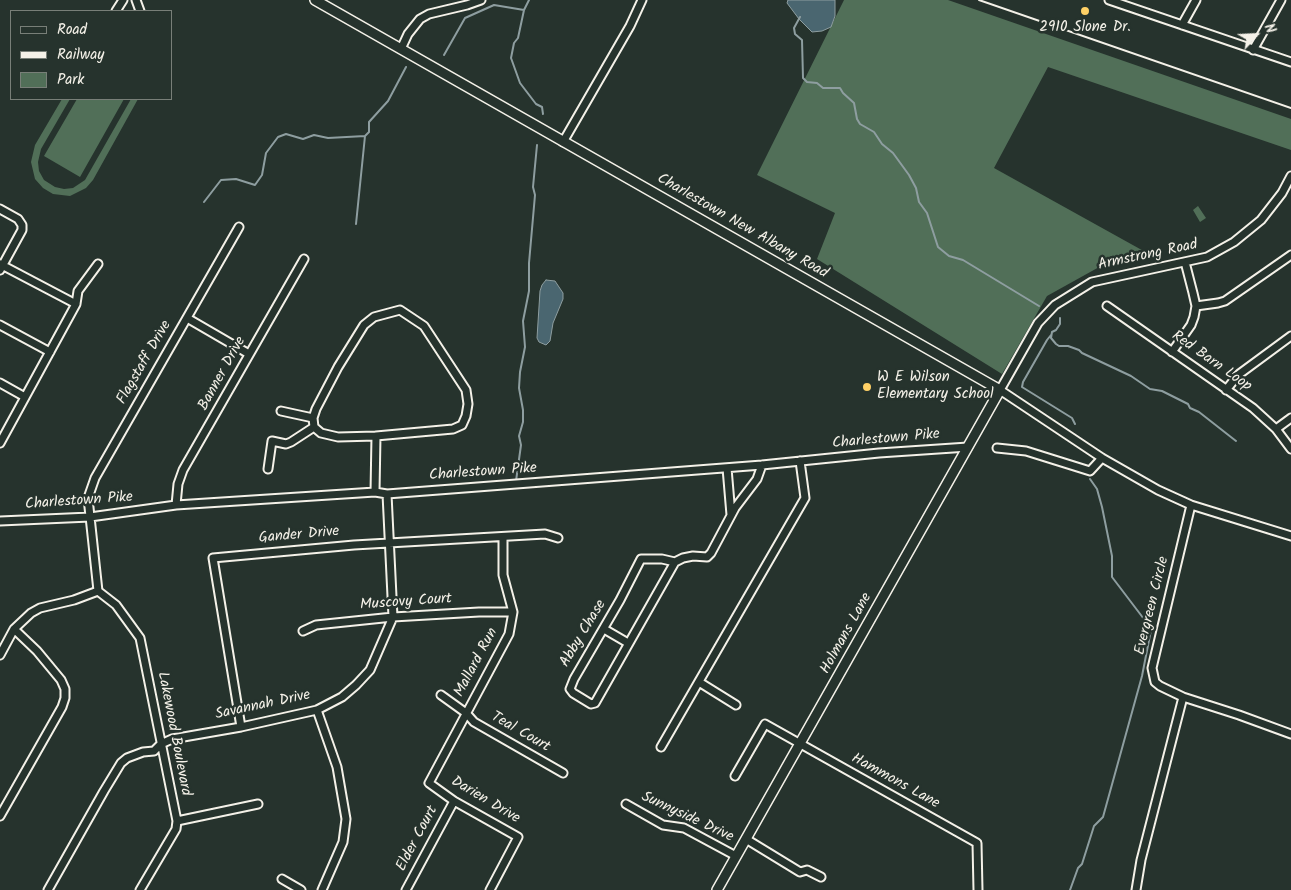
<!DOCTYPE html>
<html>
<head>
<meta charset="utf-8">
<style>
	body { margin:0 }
	#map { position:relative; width:1291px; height:890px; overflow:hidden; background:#26332d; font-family:Kalam,sans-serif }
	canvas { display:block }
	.legend { position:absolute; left:10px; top:10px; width:162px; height:90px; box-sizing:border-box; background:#26332d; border:1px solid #787f78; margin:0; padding:6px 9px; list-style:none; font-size:15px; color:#f4f1e8 }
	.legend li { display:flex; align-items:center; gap:10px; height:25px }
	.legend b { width:25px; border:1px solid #787f78 }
	.north { position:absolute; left:1231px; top:10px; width:50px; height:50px; -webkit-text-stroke:4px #26332d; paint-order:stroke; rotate:65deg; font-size:14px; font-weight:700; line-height:20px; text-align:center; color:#f4f1e8 }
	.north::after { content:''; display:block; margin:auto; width:18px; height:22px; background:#f4f1e8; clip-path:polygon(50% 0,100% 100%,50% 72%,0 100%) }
</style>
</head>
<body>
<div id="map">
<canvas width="1291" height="890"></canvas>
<ul class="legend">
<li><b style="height:6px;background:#26332d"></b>Road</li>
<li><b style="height:6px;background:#f4f1e8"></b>Railway</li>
<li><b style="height:14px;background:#516f58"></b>Park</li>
</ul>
<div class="north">N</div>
</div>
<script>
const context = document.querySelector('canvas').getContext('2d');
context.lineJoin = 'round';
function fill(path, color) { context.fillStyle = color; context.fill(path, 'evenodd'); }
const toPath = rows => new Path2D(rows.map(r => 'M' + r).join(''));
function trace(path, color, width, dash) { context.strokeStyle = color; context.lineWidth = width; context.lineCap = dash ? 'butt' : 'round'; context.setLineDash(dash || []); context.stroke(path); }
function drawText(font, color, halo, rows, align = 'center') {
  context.font = font + ' Kalam,sans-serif'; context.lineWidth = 5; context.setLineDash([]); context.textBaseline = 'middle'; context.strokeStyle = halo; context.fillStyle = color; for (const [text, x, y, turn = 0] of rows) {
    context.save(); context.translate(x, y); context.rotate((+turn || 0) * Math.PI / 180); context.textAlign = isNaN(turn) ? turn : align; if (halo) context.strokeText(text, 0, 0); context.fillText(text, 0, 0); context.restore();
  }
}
fill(toPath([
	[844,0,948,0,1291,119,1291,150,1048,67,994,168,1149,254,1101,266,1047,296,1002,374,817,259,835,213,757,175],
	[62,99,70,99,41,149,38,162,39,171,44,180,55,187,64,189,73,188,85,180,131,99,138,99,93,180,86,188,70,196,53,194,43,188,35,179,31,162,35,145],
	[77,99,124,99,80,177,44,156],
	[1198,206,1206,218,1200,222,1193,210]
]), '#516f58');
const water = toPath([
	[788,0,835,0,835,16,831,27,822,31,812,32,799,19,787,3,788,0],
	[546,280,555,281,563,293,563,299,553,323,550,341,546,345,539,342,537,338,540,291,542,285,546,280]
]);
fill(water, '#4a6670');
trace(water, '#8e9ea0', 1);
trace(toPath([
	[529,0,524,10,518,38,514,43,511,58,520,83,536,104,542,107,543,114],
	[800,17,794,28,795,34,802,40,803,78,807,82,817,83,823,88,840,88,843,93,854,103,857,119,860,124,874,132,882,144,893,153,909,175,916,188,919,202,927,213,938,247,949,256,963,260,1039,306],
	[444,55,465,18,494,5,524,10],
	[204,202,221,180,236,179,255,185,262,175,266,153,278,137,286,134,303,139,314,135,328,138,365,136],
	[356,224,365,136,369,132,369,122,388,101,406,67],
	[1060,318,1060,324,1056,330,1052,332,1051,338,1056,344,1059,346,1068,346,1079,350,1082,353,1131,376,1150,389,1162,391,1188,404,1190,408,1199,412,1236,441],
	[1051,335,1047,340,1023,382,1022,387,1072,418,1075,424],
	[516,481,521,445,519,436,523,422,523,410,519,388,520,372,525,347,523,321,529,291,529,263,535,195,533,187,537,145],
	[1070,890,1078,868,1082,864,1094,826,1103,817,1142,676,1151,630,1150,627,1112,577,1112,556,1102,507,1097,489,1090,479]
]), '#8e9ea0', 2);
const minor = toPath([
	[136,0,140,11],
	[1109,0,1291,62],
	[116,11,123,0],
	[1182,25,1196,0],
	[401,49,408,34,420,19,429,14,467,5,481,0],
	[1253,50,1281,0],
	[563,142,630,26,642,0],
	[1291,176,1282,193,1261,220,1234,242,1207,257,1092,282,1055,305,1038,323,1000,390,1102,458,1158,490,1191,505,1291,536],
	[0,209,18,219,22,225,22,230,0,270],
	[0,264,76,304],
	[1107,306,1253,408,1276,429,1291,449],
	[1196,306,1218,303,1225,301,1291,255],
	[187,318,249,354],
	[0,325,50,352],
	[1172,352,1191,325,1194,317,1196,306,1193,293,1185,262],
	[0,383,25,397],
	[1226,390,1238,375,1291,336],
	[281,411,313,418],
	[1276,429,1291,418],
	[0,443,76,304,78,291,98,264],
	[997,448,1026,451,1090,471,1102,458],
	[727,468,731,515],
	[268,469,272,441,286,444,291,442,314,427],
	[375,492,376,436,453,429,462,425,466,416,468,404,466,390,424,326,400,310,374,317,364,325,338,367,316,409,313,418,314,427,321,433,338,437,376,436],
	[176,505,178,484,183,470,304,259],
	[1191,505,1152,668,1155,682,1160,686,1183,697,1239,715,1291,734],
	[0,521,90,517,176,505,375,492,387,494,762,465,879,453,968,447],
	[675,562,662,559,641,559,620,600,574,679,570,689,573,693,591,704,595,703,675,562,683,558,693,556,707,557,711,553,735,508,757,479,762,465],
	[604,629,628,643],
	[303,631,316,625,393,617,479,612,513,612],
	[0,655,14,629,31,613,40,608,74,600,98,591],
	[699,682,736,705],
	[441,695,466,713,474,722,563,773],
	[317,710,337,767,346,819,343,842,322,890],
	[241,727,213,558,354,545,545,534,558,538],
	[661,747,805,498,800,461],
	[735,776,765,724,977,843,978,890],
	[626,804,663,825,684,828,736,856],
	[0,816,62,707,65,698,65,689,61,680,37,651,14,629],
	[177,821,258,804],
	[746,839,800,872,807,870,821,877],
	[282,879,301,890],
	[48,890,104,791,121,763,127,758,143,752,154,751,161,744,172,739,241,727,317,710,342,697,356,685,370,670,393,617,387,494],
	[140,890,176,829,177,821,140,638,116,605,98,591,88,498,95,478,239,227],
	[406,890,454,801],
	[490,890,518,837,454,801,429,783,509,634,513,612,503,575,503,537],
	[1136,890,1141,860,1183,697]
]);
const major = toPath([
	[315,0,1000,390,717,890]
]);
trace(minor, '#f4f1e8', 11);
trace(major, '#f4f1e8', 12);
trace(minor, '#26332d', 7);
trace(major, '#26332d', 9);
trace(toPath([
	[979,0,1291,108]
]), '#f4f1e8', 2);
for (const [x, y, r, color] of [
	[1085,11,5,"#ffd166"],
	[867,387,5,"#ffd166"]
]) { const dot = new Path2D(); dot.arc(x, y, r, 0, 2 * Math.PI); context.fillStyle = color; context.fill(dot); trace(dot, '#26332d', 2); }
drawText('15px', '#f4f1e8', '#26332d', [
	["2910 Slone Dr.",1085,28],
	["W E Wilson",877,378,"left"],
	["Elementary School",877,395,"left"]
]);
drawText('15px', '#f4f1e8', '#26332d', [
	["Charlestown New Albany Road",742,227,30],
	["Armstrong Road",1148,256,-12],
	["Red Barn Loop",1211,362,35],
	["Flagstaff Drive",145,363,-60],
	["Banner Drive",223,374,-61],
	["Charlestown Pike",886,440,-5],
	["Charlestown Pike",483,473,-4],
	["Charlestown Pike",79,502,-4],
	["Gander Drive",299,536,-5],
	["Muscovy Court",406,603,-4],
	["Evergreen Circle",1153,606,-76],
	["Abby Chase",584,634,-59],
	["Holmans Lane",847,634,-61],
	["Mallard Run",477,663,-62],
	["Savannah Drive",263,706,-12],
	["Teal Court",520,733,30],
	["Lakewood Boulevard",173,734,79],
	["Hammons Lane",895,782,29],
	["Darien Drive",485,801,31],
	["Sunnyside Drive",687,818,25],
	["Elder Court",418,839,-62]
]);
</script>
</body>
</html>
